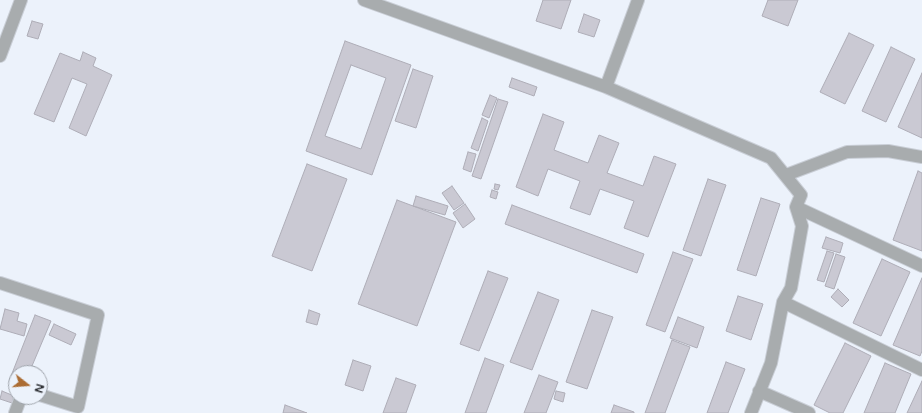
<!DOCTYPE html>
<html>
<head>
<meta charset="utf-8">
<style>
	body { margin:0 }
	#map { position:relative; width:922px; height:413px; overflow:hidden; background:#ecf2fb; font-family:"Varela Round",sans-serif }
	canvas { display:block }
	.north { position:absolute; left:8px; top:365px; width:40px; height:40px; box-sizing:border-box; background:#ecf2fb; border:1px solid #9da2a9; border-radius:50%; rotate:107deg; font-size:11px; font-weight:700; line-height:16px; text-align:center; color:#27292d }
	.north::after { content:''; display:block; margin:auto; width:14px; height:18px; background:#ab6c33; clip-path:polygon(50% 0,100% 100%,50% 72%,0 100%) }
</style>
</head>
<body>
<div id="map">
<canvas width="922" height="413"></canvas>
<div class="north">N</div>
</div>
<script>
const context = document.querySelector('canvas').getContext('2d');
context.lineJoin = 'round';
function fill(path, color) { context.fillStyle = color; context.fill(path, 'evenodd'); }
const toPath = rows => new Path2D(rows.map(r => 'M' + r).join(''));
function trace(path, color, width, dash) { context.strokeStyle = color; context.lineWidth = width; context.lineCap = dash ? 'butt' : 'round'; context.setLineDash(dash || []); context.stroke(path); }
const building = toPath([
	[543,0,571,0,561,29,536,21,543,0],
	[768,0,798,0,788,26,762,16,768,0],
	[584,14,600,20,594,37,578,32,584,14],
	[32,21,43,24,38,39,27,36,32,21],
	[849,33,874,45,845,104,820,92,849,33],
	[345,41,411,65,372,175,306,151,345,41],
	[351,65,386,78,361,149,325,136,351,65],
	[891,47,915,59,886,122,862,111,891,47],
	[83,52,96,58,93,66,112,75,86,136,69,128,87,84,72,78,54,122,34,114,60,53,80,61,83,52],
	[413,69,433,76,416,128,395,121,413,69],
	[922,73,922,138,898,127,922,73],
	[512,78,537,87,534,96,509,87,512,78],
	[490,95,497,98,489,118,482,115,490,95],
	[498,99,508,102,481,179,472,176,498,99],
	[543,114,564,122,554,150,588,163,599,135,619,143,607,173,643,186,654,156,676,164,648,237,624,228,634,201,600,189,590,215,570,208,580,181,548,169,538,196,516,187,543,114],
	[482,118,488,121,478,151,471,148,482,118],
	[468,152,476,154,471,172,463,169,468,152],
	[307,164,347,179,312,271,272,256,307,164],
	[918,171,922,173,922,251,893,240,918,171],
	[708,179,726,185,701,256,683,250,708,179],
	[495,184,500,185,498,190,494,189,495,184],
	[452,186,464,203,454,210,442,193,452,186],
	[492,190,498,192,496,199,490,197,492,190],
	[416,196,448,206,445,215,413,206,416,196],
	[761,198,780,204,756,276,737,270,761,198],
	[397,200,456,222,417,326,358,304,397,200],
	[465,204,475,219,463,228,453,213,465,204],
	[512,205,644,254,637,273,505,224,512,205],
	[826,237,843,243,840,253,822,248,826,237],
	[827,251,834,253,824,282,817,280,827,251],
	[673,252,693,259,665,332,646,325,673,252],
	[836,254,845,257,834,289,825,286,836,254],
	[882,259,910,272,881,336,853,323,882,259],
	[488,271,508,278,479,351,460,344,488,271],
	[922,278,922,351,920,356,893,345,922,278],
	[838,289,849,300,842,307,831,297,838,289],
	[538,292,559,300,532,370,510,362,538,292],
	[738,296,763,304,751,340,726,331,738,296],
	[5,309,19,313,17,321,27,324,24,336,0,329,5,309],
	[309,310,320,314,317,325,306,322,309,310],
	[592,310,613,317,587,389,566,382,592,310],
	[35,315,51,321,29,373,16,373,16,378,11,376,35,315],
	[678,317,704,327,697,348,670,338,678,317],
	[54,324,76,334,71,345,49,335,54,324],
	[672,340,690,347,665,413,645,413,672,340],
	[845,343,871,356,843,413,830,413,814,405,845,343],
	[485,358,504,365,486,413,465,413,485,358],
	[353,360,371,366,363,391,345,385,353,360],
	[726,362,745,369,728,413,707,413,726,362],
	[885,363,911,374,895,413,864,413,885,363],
	[539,375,558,382,546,413,524,413,539,375],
	[396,378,416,385,406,413,383,413,396,378],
	[922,381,922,413,907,413,922,381],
	[2,391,14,396,12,403,0,399,2,391],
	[556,391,565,393,563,402,554,399,556,391],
	[285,405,307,413,283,413,285,405],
	[614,405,634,412,634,413,611,413,614,405]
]);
fill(building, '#cac9d3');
trace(building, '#aeadb7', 1);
const street = toPath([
	[364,0,606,87,771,158,801,195,796,207,802,226,791,288,783,302,771,363,751,413],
	[0,56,21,0],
	[606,87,638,0],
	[786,175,847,152,888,151,922,157],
	[796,207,922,266],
	[0,283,98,315,78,407,40,395],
	[783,302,922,370],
	[759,391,809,413],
	[15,413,21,397]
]);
trace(street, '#c9ced6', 14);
trace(street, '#a8acae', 12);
</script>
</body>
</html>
